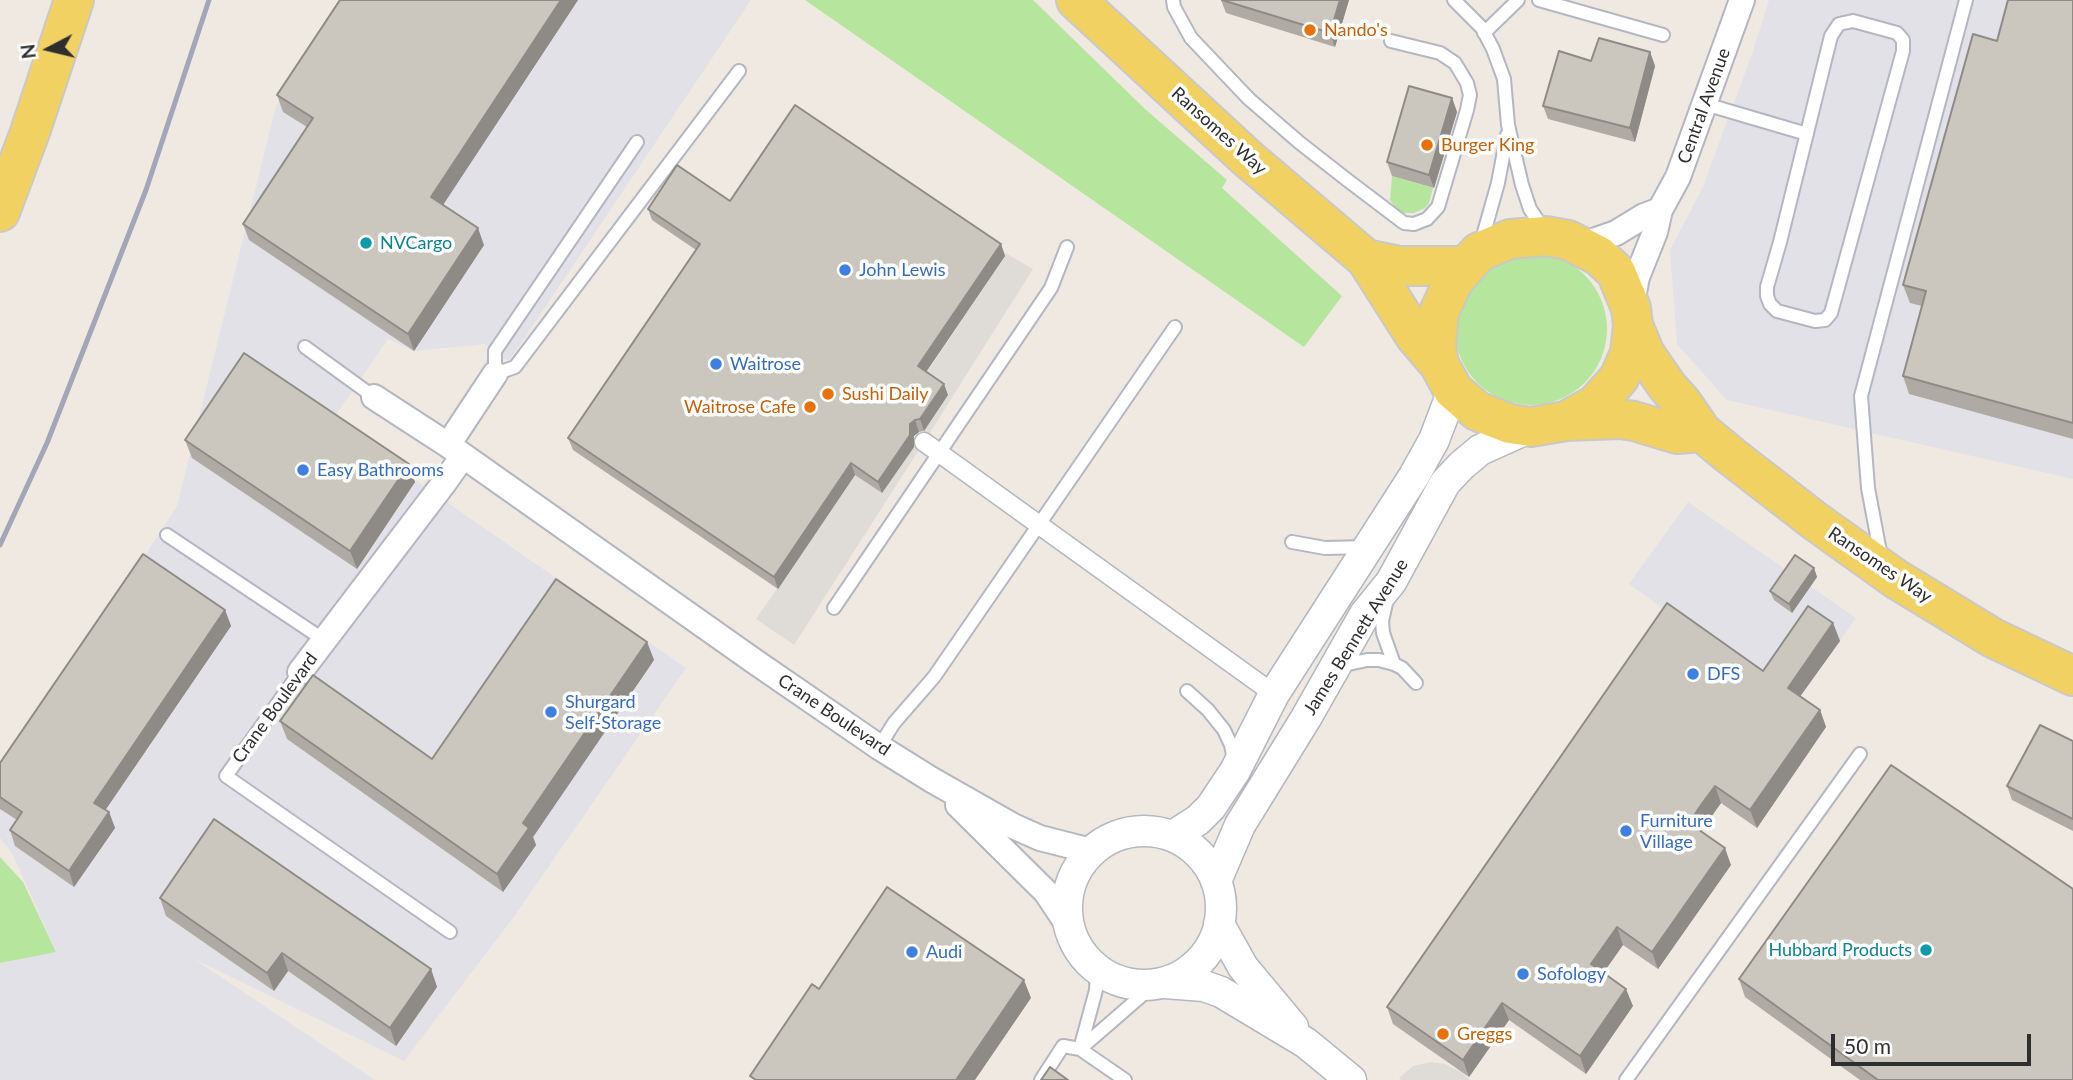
<!DOCTYPE html>
<html>
<head>
<meta charset="utf-8">
<style>
	body { margin:0 }
	#map { position:relative; width:2073px; height:1080px; overflow:hidden; background:#efe9e1; font-family:Lato,sans-serif }
	canvas { display:block }
	.north { position:absolute; left:14px; top:14px; width:70px; height:70px; -webkit-text-stroke:5px #fff; paint-order:stroke; rotate:263deg; font-size:19px; font-weight:700; line-height:28px; text-align:center; color:#2e2e2e }
	.north::after { content:''; display:block; margin:auto; width:24px; height:32px; background:#2e2e2e; clip-path:polygon(50% 0,100% 100%,50% 72%,0 100%) }
	.scale { position:absolute; left:1831px; top:1034px; width:200px; height:32px; box-sizing:border-box; border:4px solid #2e2e2e; border-top:0; padding-left:9px; font-size:21px; line-height:24px; white-space:nowrap; color:#2e2e2e; -webkit-text-stroke:5px #fff; paint-order:stroke }
</style>
</head>
<body>
<div id="map">
<canvas width="2073" height="1080"></canvas>
<div class="north">N</div>
<div class="scale">50 m</div>
</div>
<script>
const context = document.querySelector('canvas').getContext('2d');
context.lineJoin = 'round';
function fill(path, color) { context.fillStyle = color; context.fill(path, 'evenodd'); }
const toPath = rows => new Path2D(rows.map(r => 'M' + r).join(''));
function trace(path, color, width, dash) { context.strokeStyle = color; context.lineWidth = width; context.lineCap = dash ? 'butt' : 'round'; context.setLineDash(dash || []); context.stroke(path); }
function drawText(font, color, halo, rows, align = 'center') {
  context.font = font + ' Lato,sans-serif'; context.lineWidth = 7; context.setLineDash([]); context.textBaseline = 'middle'; context.strokeStyle = halo; context.fillStyle = color; for (const [text, x, y, turn = 0] of rows) {
    context.save(); context.translate(x, y); context.rotate((+turn || 0) * Math.PI / 180); context.textAlign = isNaN(turn) ? turn : align; if (halo) context.strokeText(text, 0, 0); context.fillText(text, 0, 0); context.restore();
  }
}
fill(toPath([
	[350,0,751,0,509,361,485,344,414,351,388,339,331,422,686,668,513,918,404,1061,194,959,375,1080,0,1080,0,963,56,951,12,853,0,838,0,779,177,506,276,106],
	[1769,0,2073,0,2073,479,1727,400,1677,344,1670,250,1703,187,1753,51],
	[1688,502,1856,618,1796,703,1629,584]
]), '#e3e1e8');
fill(toPath([
	[805,0,1033,0,1145,109,1227,180,1222,188,1342,296,1304,347],
	[1392,176,1433,188,1429,203,1425,208,1414,213,1405,213,1398,211,1390,200],
	'1455 329a76 76 0 1 1 152 0a76 76 0 1 1-152 0Z',
	[0,857,23,882,56,952,0,963]
]), '#b6e59e');
fill(toPath([
	[1000,250,1033,269,924,442,794,645,756,619,855,475,882,493,948,396,923,378,1005,256],
	[1431,1062,1445,1064,1461,1072,1470,1080,1401,1080,1399,1078,1413,1066]
]), '#dfdcd8');
const service = toPath([
	[1173,0,1174,7,1191,38,1249,99,1300,143,1346,179,1404,223,1414,224,1427,219,1438,207,1467,110,1470,95,1467,83,1455,63,1440,53,1391,41],
	[1454,0,1482,28,1493,49,1504,79,1508,125,1522,185,1530,209,1545,231],
	[1539,0,1663,35],
	[1853,21,1897,33,1903,40,1903,51,1831,313,1825,320,1815,321,1777,311,1770,304,1767,296,1767,287,1780,242,1831,36,1839,24,1853,21],
	[1484,33,1518,0],
	[1705,104,1807,134],
	[637,142,495,351,495,374,515,367,739,71],
	[1481,243,1498,183,1507,135],
	[305,347,374,397],
	[167,535,324,640],
	[1292,542,1325,548,1367,547],
	[1881,557,1868,488,1861,396,1966,0],
	[1387,599,1382,621,1383,633,1394,664],
	[834,608,1051,288,1067,247],
	[1339,666,1367,660,1379,660,1394,664,1402,668,1416,683],
	[300,672,226,776,450,932],
	[1187,691,1208,710,1224,730,1231,745,1234,760],
	[879,747,894,723,934,677,1175,327],
	[1080,1049,1155,984],
	[1080,1049,1096,990,1097,969],
	[1041,1080,1063,1046,1080,1049,1125,1080],
	[1626,1080,1860,754]
]);
const pedestrian = toPath([
	[924,442,1274,694]
]);
const minor = toPath([
	[1579,246,1616,233,1644,216,1660,210],
	[1631,308,1637,277,1655,232,1660,210,1678,177,1742,0],
	[374,397,448,445,754,661,879,747,932,780,1013,826,1040,838,1091,851],
	[448,445,495,374],
	[300,672,444,483,463,456],
	[958,805,1046,892,1068,925]
]);
const tertiary = toPath([
	'1067 908a77 77 0 1 1 154 0a77 77 0 1 1-154 0Z',
	[1173,836,1198,820,1211,807,1235,771,1274,694,1414,476,1434,440,1453,390],
	[1216,881,1240,825,1306,718,1365,614,1391,582,1445,483,1461,466,1480,450,1531,427],
	[1219,924,1243,967,1293,1027],
	[1165,983,1204,986,1221,992,1306,1043,1351,1080]
]);
const primary = toPath([
	[1076,0,1247,158,1366,259,1415,336,1439,364],
	[0,212,30,132,74,0],
	[1546,236,1568,240,1599,256,1616,272,1631,308,1633,325,1630,353,1619,378,1595,405,1566,421,1531,427,1510,424,1477,411,1453,390,1439,364,1436,346,1439,312,1454,280,1479,252,1510,239,1546,236],
	[1366,259,1400,266,1465,266],
	[1633,325,1645,354,1667,386,1682,403,1702,432,1731,456,1815,521,1896,579,1993,638,2073,676],
	[1566,421,1620,419,1634,421,1677,434,1702,432]
]);
trace(service, '#b4b7c1', 16);
trace(pedestrian, '#b4b7c1', 21);
trace(minor, '#b4b7c1', 28);
trace(tertiary, '#b4b7c1', 33);
trace(primary, '#c9c9c9', 42);
trace(service, '#fff', 12);
trace(pedestrian, '#fff', 18);
trace(minor, '#fff', 24);
trace(tertiary, '#fff', 30);
trace(primary, '#f2d163', 38);
trace(toPath([
	[0,545,47,443,146,190,209,0]
]), '#a3a6b8', 5);
fill(toPath([
	[340,0,578,0,443,205,484,245,414,351,249,240,243,224,307,127,283,112,277,95],
	[1221,0,1349,0,1335,47,1226,13],
	[2073,0,2073,439,1909,394,1903,376,1922,306,1910,303,1903,285,1997,41],
	[1650,52,1655,66,1635,142,1548,119,1543,106],
	[1452,98,1457,112,1434,188,1392,176,1387,162],
	[730,201,1001,244,1005,256,926,372,948,395,924,431,919,432,914,436,914,447,882,493,855,475,778,589,573,450,568,438,696,250,652,220,648,209],
	[185,440,415,482,357,569,192,458],
	[1814,568,1817,577,1792,613,1774,600,1770,591],
	[225,610,231,626,105,810,109,812,115,828,74,887,15,846,10,830,17,820,0,809,0,763],
	[1833,623,1840,641,1800,696,1820,710,1826,727,1757,828,1721,803,1701,831,1731,865,1658,969,1623,945,1603,973,1633,1006,1586,1074,1509,1020,1469,1077,1393,1024,1387,1007,1763,671],
	[647,642,654,660,533,837,536,845,503,892,287,739,280,721,432,759],
	[2073,741,2073,831,2012,800,2007,786],
	[160,898,431,969,437,987,396,1046,288,971,274,991,166,916],
	[1739,979,2073,1080,1860,1080,1745,997]
]), '#afaba4');
fill(toPath([
	[561,0,578,0,437,214,431,197],
	[1340,0,1349,0,1335,47,1330,33],
	[1650,52,1655,66,1635,142,1630,128],
	[1452,98,1457,112,1434,188,1429,175],
	[478,228,484,245,414,351,408,334],
	[1001,244,1005,256,922,378,918,366],
	[944,384,948,395,924,431,920,419],
	[915,420,919,432,914,436,914,447,882,493,878,482,910,424],
	[851,463,855,475,778,589,774,577],
	[409,464,415,482,357,569,350,551],
	[1814,568,1817,577,1792,613,1789,604],
	[225,610,231,626,100,818,94,803],
	[1833,623,1840,641,1794,705,1788,688],
	[647,642,654,660,533,837,536,845,503,892,497,874,523,823],
	[1820,710,1826,727,1757,828,1750,810],
	[1715,786,1721,803,1695,840,1689,823],
	[109,812,115,828,74,887,69,871],
	[1725,848,1731,865,1658,969,1652,952],
	[1617,927,1623,945,1597,982,1591,964],
	[282,953,288,971,274,991,267,973],
	[431,969,437,987,396,1046,390,1028],
	[1024,980,1031,998,975,1080,956,1080],
	[1626,989,1633,1006,1586,1074,1580,1056],
	[1502,1003,1509,1020,1469,1077,1463,1060]
]), '#8e8b86');
const building = toPath([
	[340,0,561,0,431,197,478,228,408,334,243,224,313,118,277,95,340,0],
	[1222,0,1340,0,1330,33,1222,0],
	[2008,0,2073,0,2073,423,1903,376,1926,291,1903,285,1973,34,1997,41,2008,0],
	[1599,38,1650,52,1630,128,1543,106,1559,51,1591,61,1599,38],
	[1409,86,1452,98,1429,175,1387,162,1409,86],
	[795,105,1001,244,918,366,944,384,920,419,915,420,910,424,910,435,878,482,851,463,774,577,568,438,700,244,648,209,677,165,730,201,795,105],
	[244,353,409,464,350,551,185,440,244,353],
	[143,554,225,610,94,803,109,812,69,871,10,830,22,812,0,797,0,763,143,554],
	[1795,555,1814,568,1789,604,1770,591,1795,555],
	[556,579,647,642,523,823,529,828,497,874,280,721,313,675,432,759,556,579],
	[1667,603,1763,671,1808,606,1833,623,1788,688,1820,710,1750,810,1715,786,1701,805,1689,823,1725,848,1652,952,1617,927,1591,964,1626,989,1580,1056,1502,1003,1463,1060,1387,1007,1667,603],
	[2040,725,2073,741,2073,819,2007,786,2040,725],
	[1891,765,2073,889,2073,1080,1878,1080,1739,979,1891,765],
	[214,819,431,969,390,1028,282,953,267,973,160,898,214,819],
	[887,887,1024,980,956,1080,756,1080,750,1076,812,984,819,989,887,887],
	[1050,1067,1068,1080,1041,1080,1050,1067]
]);
fill(building, '#cbc7bf');
trace(building, '#8e8b86', 2);
for (const [x, y, r, color] of [
	[1310,30,7,"#e8710a"],
	[1427,145,7,"#e8710a"],
	[366,243,7,"#0f9aa8"],
	[845,270,7,"#3f7fe0"],
	[716,364,7,"#3f7fe0"],
	[828,394,7,"#e8710a"],
	[810,407,7,"#e8710a"],
	[303,470,7,"#3f7fe0"],
	[1693,674,7,"#3f7fe0"],
	[551,712,7,"#3f7fe0"],
	[1626,831,7,"#3f7fe0"],
	[1926,950,7,"#0f9aa8"],
	[912,952,7,"#3f7fe0"],
	[1523,974,7,"#3f7fe0"],
	[1443,1034,7,"#e8710a"]
]) { const dot = new Path2D(); dot.arc(x, y, r, 0, 2 * Math.PI); context.fillStyle = color; context.fill(dot); trace(dot, '#fff', 2.5); }
drawText('18px', '#c56008', '#fff', [
	["Nando's",1324,30],
	["Burger King",1441,145],
	["Sushi Daily",842,394],
	["Waitrose Cafe",796,407,"right"],
	["Greggs",1457,1034]
], 'left');
drawText('18px', '#2e2e2e', '#fff', [
	["Central Avenue",1704,106,-70],
	["Ransomes Way",1219,131,42],
	["Ransomes Way",1880,565,34],
	["James Bennett Avenue",1356,637,-58],
	["Crane Boulevard",275,708,-54],
	["Crane Boulevard",834,715,34]
]);
drawText('18px', '#0d838f', '#fff', [
	["NVCargo",380,243],
	["Hubbard Products",1912,950,"right"]
], 'left');
drawText('18px', '#366cbe', '#fff', [
	["John Lewis",859,270],
	["Waitrose",730,364],
	["Easy Bathrooms",317,470],
	["DFS",1707,674],
	["Shurgard",565,702],
	["Self-Storage",565,723],
	["Furniture",1640,821],
	["Village",1640,842],
	["Audi",926,952],
	["Sofology",1537,974]
], 'left');
</script>
</body>
</html>
